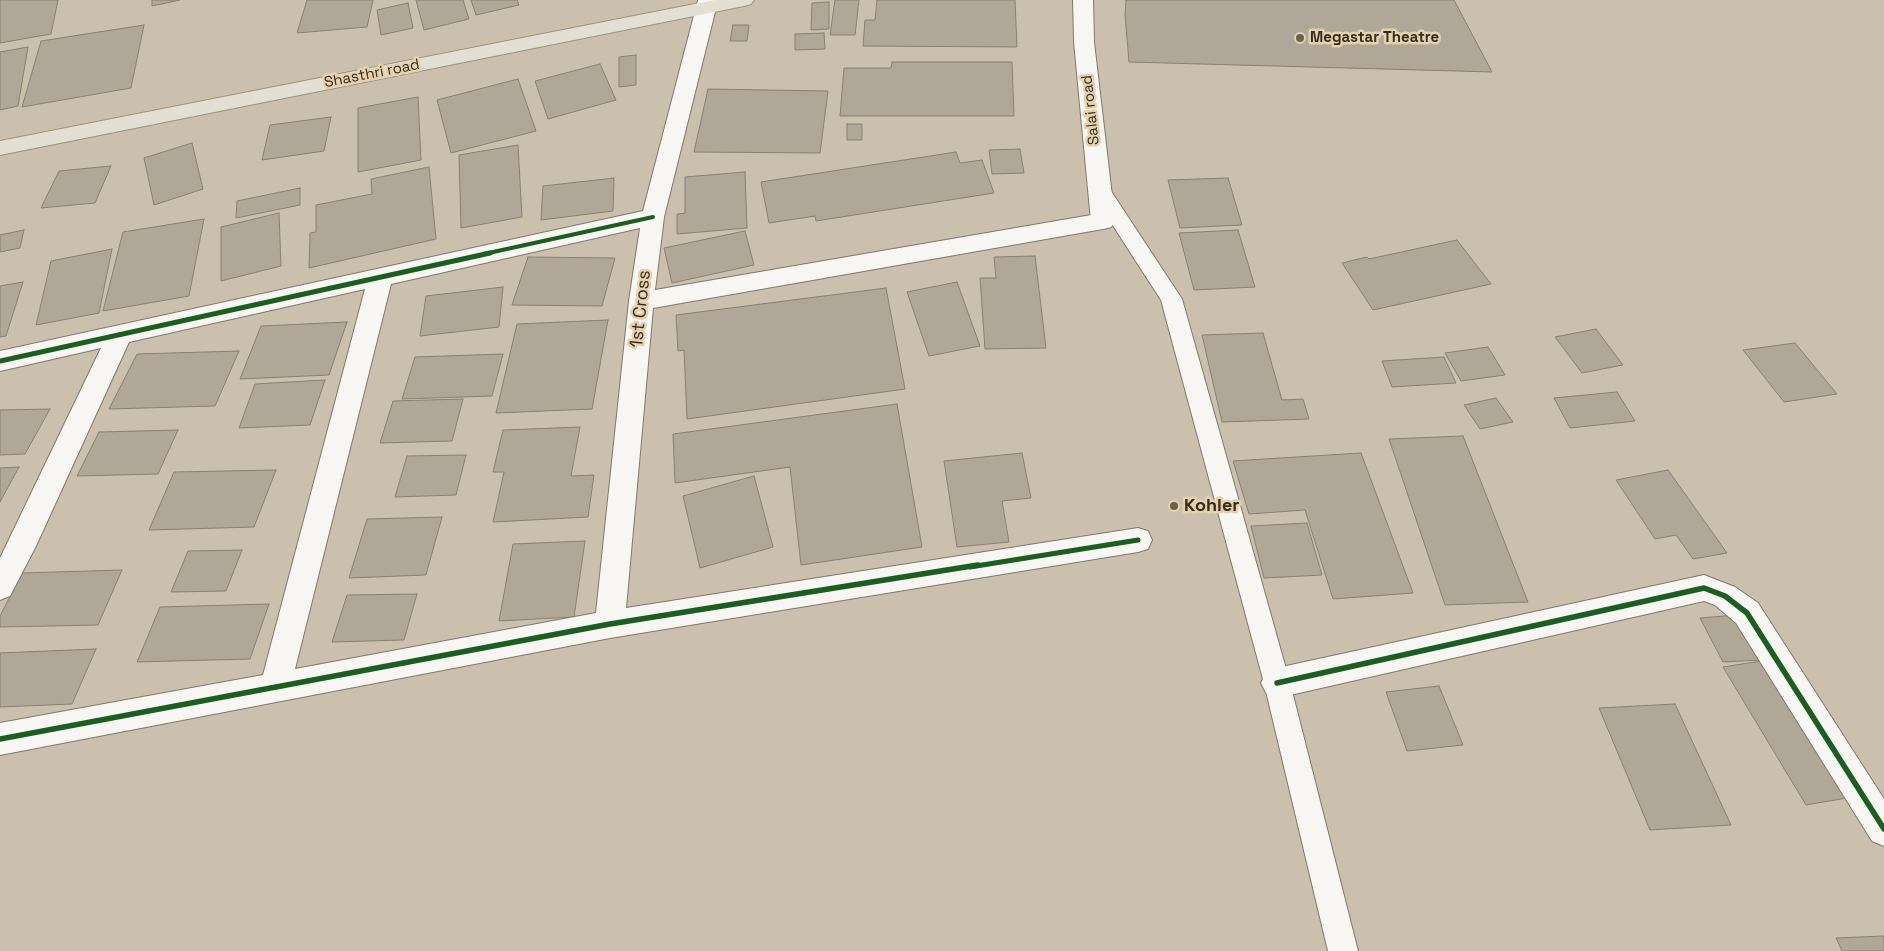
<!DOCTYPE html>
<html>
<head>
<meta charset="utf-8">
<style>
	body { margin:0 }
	canvas { display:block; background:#cbc0ae }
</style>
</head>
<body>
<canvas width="1884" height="951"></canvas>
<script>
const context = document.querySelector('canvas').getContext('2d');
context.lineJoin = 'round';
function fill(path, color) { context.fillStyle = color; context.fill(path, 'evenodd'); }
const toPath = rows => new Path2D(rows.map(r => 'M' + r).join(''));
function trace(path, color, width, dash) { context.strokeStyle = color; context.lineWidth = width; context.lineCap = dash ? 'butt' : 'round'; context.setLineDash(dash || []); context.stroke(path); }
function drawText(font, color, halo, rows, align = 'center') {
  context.font = font + ' "Space Grotesk",sans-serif'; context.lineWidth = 5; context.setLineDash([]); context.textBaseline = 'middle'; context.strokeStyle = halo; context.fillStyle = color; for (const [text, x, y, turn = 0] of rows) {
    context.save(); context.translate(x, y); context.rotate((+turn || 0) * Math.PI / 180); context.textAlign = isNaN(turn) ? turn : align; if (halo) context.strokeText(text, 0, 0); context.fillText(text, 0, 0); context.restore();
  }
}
const building = toPath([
	[0,0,58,0,51,34,0,43,0,0],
	[152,0,180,0,152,6,152,0],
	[307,0,373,0,367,27,297,33,307,0],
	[416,0,463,0,469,19,424,30,416,0],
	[471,0,517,0,519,5,476,15,471,0],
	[835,0,859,0,855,35,830,35,835,0],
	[877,0,1015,0,1017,47,863,46,865,20,875,20,877,0],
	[1126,0,1454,0,1492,72,1129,62,1125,15,1126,0],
	[829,2,829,29,811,30,812,3,829,2],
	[408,3,413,28,381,35,377,10,408,3],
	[144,25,131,88,22,107,41,41,144,25],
	[733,25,749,25,747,41,730,41,733,25],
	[824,33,825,49,795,50,795,34,824,33],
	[28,47,18,106,0,110,0,52,28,47],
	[636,55,636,85,619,87,619,57,636,55],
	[892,62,1012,62,1014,116,840,116,844,68,891,68,892,62],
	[600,64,616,100,548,119,535,81,600,64],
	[518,79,536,131,451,153,437,100,518,79],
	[708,89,828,91,820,153,694,152,708,89],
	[418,97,421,160,358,172,358,108,418,97],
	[331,117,324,151,262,160,270,125,331,117],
	[847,124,862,124,862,140,847,140,847,124],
	[192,143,203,189,154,205,144,158,192,143],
	[518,145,522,217,461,228,459,155,518,145],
	[1020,149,1024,173,992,174,989,150,1020,149],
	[956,152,960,163,982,160,994,193,816,221,815,216,769,223,761,182,956,152],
	[111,166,95,203,41,208,59,171,111,166],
	[429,167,436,239,309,268,310,233,316,232,316,205,372,194,371,179,429,167],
	[745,172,747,228,677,234,677,214,685,213,685,177,745,172],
	[614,178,613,211,541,220,543,186,614,178],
	[1228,178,1242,225,1180,228,1168,180,1228,178],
	[300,188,300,205,236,218,237,201,300,188],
	[279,213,281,266,221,281,221,227,279,213],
	[204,219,189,296,103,311,123,232,204,219],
	[24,230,20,248,0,252,0,235,24,230],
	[1238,230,1255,287,1194,290,1179,233,1238,230],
	[745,231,754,265,672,283,664,248,745,231],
	[1457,240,1491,284,1373,310,1342,263,1367,257,1369,259,1457,240],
	[112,249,99,313,36,325,51,261,112,249],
	[1035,256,1046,348,985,349,980,278,996,278,994,257,1035,256],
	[528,257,615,258,602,306,512,305,528,257],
	[23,282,6,336,0,337,0,286,23,282],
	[957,282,980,346,929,356,907,292,957,282],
	[503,287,499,327,420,336,426,296,503,287],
	[886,288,905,389,687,419,684,350,678,351,676,315,886,288],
	[608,320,592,409,496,413,517,324,608,320],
	[347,322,329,375,240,379,261,326,347,322],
	[1596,329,1623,365,1582,373,1555,337,1596,329],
	[1263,333,1282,400,1303,399,1309,419,1222,422,1202,335,1263,333],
	[1795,343,1837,394,1784,402,1743,350,1795,343],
	[1488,347,1505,375,1461,381,1445,353,1488,347],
	[239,351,215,406,109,409,137,354,239,351],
	[503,354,492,396,402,399,415,357,503,354],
	[1444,357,1456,383,1392,387,1382,361,1444,357],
	[325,380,310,425,239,428,255,384,325,380],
	[1617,392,1635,421,1570,428,1554,398,1617,392],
	[1496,398,1513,422,1480,429,1464,405,1496,398],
	[463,399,452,441,380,443,393,401,463,399],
	[897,404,922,547,801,565,790,467,675,483,673,434,897,404],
	[50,409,25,454,0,455,0,410,50,409],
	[580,427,571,476,594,475,588,517,493,522,504,472,493,472,503,430,580,427],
	[178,430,158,474,77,476,99,432,178,430],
	[1463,436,1528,602,1445,605,1389,439,1463,436],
	[1022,453,1031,498,1002,501,1009,542,957,547,944,461,1022,453],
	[1361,453,1413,593,1333,599,1305,510,1249,514,1233,461,1361,453],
	[466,455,456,495,395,497,407,456,466,455],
	[19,467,0,502,0,468,19,467],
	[276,470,254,527,149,530,174,472,276,470],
	[1668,470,1727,553,1693,559,1676,535,1655,539,1616,480,1668,470],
	[754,476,773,547,700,568,683,496,754,476],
	[442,517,426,575,349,578,367,519,442,517],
	[1307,523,1322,575,1264,578,1251,526,1307,523],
	[585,541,574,617,499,621,513,544,585,541],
	[242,550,226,591,171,592,188,551,242,550],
	[122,570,98,625,0,627,0,616,22,573,122,570],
	[417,594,404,640,332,642,347,595,417,594],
	[269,604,250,659,137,662,160,607,269,604],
	[1737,615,1761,660,1723,662,1700,618,1737,615],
	[96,649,72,704,0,707,0,653,96,649],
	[1761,661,1847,798,1806,805,1723,667,1761,661],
	[1439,686,1463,745,1407,751,1386,692,1439,686],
	[1675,704,1731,825,1650,830,1599,708,1675,704],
	[1884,936,1884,951,1842,951,1836,938,1884,936]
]);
fill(building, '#b0a798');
trace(building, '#888072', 1);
const lane = toPath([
	[1100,183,1107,185,1182,299,1290,683,1358,951,1328,951,1264,683,1161,300,1090,190,1093,185,1100,183]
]);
const street = toPath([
	[698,0,718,0,664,217,655,290,1103,213,1111,215,1115,221,1111,227,1103,229,653,308,626,608,1138,528,1148,531,1152,540,1148,549,1138,552,610,638,0,755,0,723,263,675,365,289,129,342,36,546,10,596,0,600,0,558,101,348,0,371,0,351,643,211,698,0],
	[640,228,629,301,596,613,295,669,391,284,640,228],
	[1704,575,1735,587,1758,603,1884,799,1884,846,1872,841,1736,623,1715,605,1704,601,1277,698,1266,693,1261,683,1266,673,1277,668,1704,575]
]);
const secondary = toPath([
	[1073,0,1093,0,1094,42,1115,221,1111,227,1103,229,1095,227,1091,221,1074,42,1073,0]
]);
const primary = toPath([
	[715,0,754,0,751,4,744,6,0,155,0,141,715,0]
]);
trace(lane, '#80786a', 2);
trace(street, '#80786a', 2);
trace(secondary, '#80786a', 2);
trace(primary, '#9e9278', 2);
fill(lane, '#f7f6f3');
fill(street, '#f7f6f3');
fill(secondary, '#f7f6f3');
fill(primary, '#e4dfd3');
trace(toPath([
	[484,254,653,217]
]), '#1b5e20', 4);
trace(toPath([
	[0,361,490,253],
	[970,567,1138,540]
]), '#1b5e20', 5);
trace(toPath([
	[1277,683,1704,588,1725,596,1747,613,1884,829],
	[0,739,610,624,978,565]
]), '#1b5e20', 5.5);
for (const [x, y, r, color] of [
	[1300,38,5,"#696050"],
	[1174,506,5,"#696050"]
]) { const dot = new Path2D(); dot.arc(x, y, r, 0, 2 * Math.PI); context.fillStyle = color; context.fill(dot); trace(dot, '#e5d1ae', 2); }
drawText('bold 15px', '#342c1e', '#e5d1ae', [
	["Megastar Theatre",1310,38]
], 'left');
drawText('15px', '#342c1e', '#e5d1ae', [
	["Shasthri road",372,74,-11],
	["Salai road",1091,110,-96]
]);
drawText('18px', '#342c1e', '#e5d1ae', [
	["1st Cross",641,309,-84]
]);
drawText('bold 18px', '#342c1e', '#e5d1ae', [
	["Kohler",1184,506]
], 'left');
</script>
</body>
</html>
